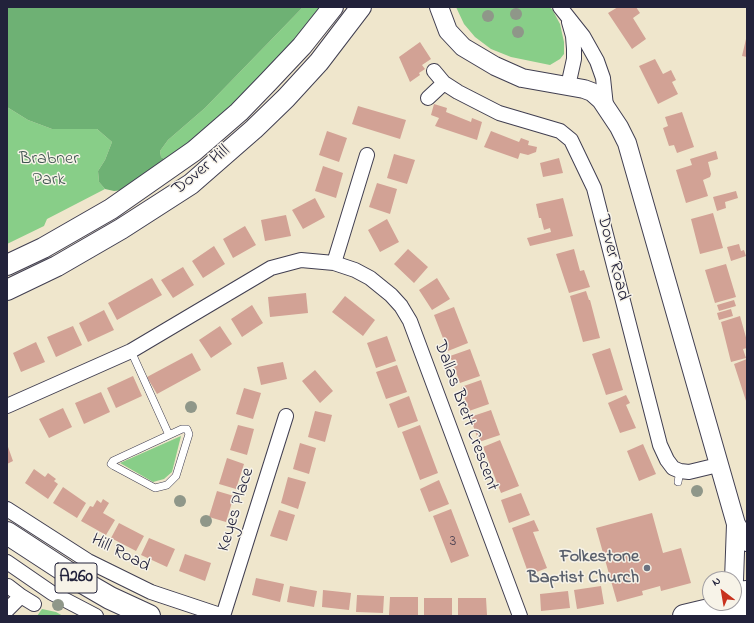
<!DOCTYPE html>
<html>
<head>
<meta charset="utf-8">
<style>
	body { margin:0 }
	#map { position:relative; width:754px; height:623px; overflow:hidden; background:#efe6cc; font-family:"Indie Flower",sans-serif }
	canvas { display:block }
	.frame { position:absolute; inset:0; border:8px solid #22223b; pointer-events:none }
	.north { position:absolute; left:702px; top:571px; width:40px; height:40px; box-sizing:border-box; background:#f7f3e8; border:1px solid #a29fa3; border-radius:50%; rotate:329deg; font-size:11px; font-weight:700; line-height:16px; text-align:center; color:#22223b }
	.north::after { content:''; display:block; margin:auto; width:14px; height:18px; background:#c8321e; clip-path:polygon(50% 0,100% 100%,50% 72%,0 100%) }
</style>
</head>
<body>
<div id="map">
<canvas width="754" height="623"></canvas>
<div class="frame"></div>
<div class="north">N</div>
</div>
<script>
const context = document.querySelector('canvas').getContext('2d');
context.lineJoin = 'round';
function fill(path, color) { context.fillStyle = color; context.fill(path, 'evenodd'); }
const toPath = rows => new Path2D(rows.map(r => 'M' + r).join(''));
function trace(path, color, width, dash) { context.strokeStyle = color; context.lineWidth = width; context.lineCap = dash ? 'butt' : 'round'; context.setLineDash(dash || []); context.stroke(path); }
function drawText(font, color, halo, rows, align = 'center') {
  context.font = font + ' "Indie Flower",sans-serif'; context.lineWidth = 3; context.setLineDash([]); context.textBaseline = 'middle'; context.strokeStyle = halo; context.fillStyle = color; for (const [text, x, y, turn = 0] of rows) {
    context.save(); context.translate(x, y); context.rotate((+turn || 0) * Math.PI / 180); context.textAlign = isNaN(turn) ? turn : align; if (halo) context.strokeText(text, 0, 0); context.fillText(text, 0, 0); context.restore();
  }
}
fill(toPath([
	[303,7,326,7,279,61,214,122,166,160,161,157,160,151,168,140,205,108],
	[456,7,549,7,552,9,560,24,564,42,564,54,560,59,550,65,511,57,491,49,475,37,464,24],
	[7,107,28,120,52,129,97,129,112,142,105,160,98,171,99,182,105,189,47,219,44,226,7,244],
	[181,436,172,472,164,479,153,482,120,463],
	[42,609,56,612,63,616,37,616]
]), '#88ce88');
fill(toPath([
	[7,7,303,7,205,108,168,140,160,151,161,157,166,160,123,190,114,191,105,189,99,182,98,171,105,160,112,142,97,129,52,129,28,120,7,107]
]), '#6eb174');
fill(toPath([
	[618,7,636,7,640,13,633,18,646,39,632,49,608,13],
	[746,39,747,39,747,57,742,56],
	[420,42,431,59,422,65,425,69,419,73,420,75,410,82,399,57],
	[655,59,663,74,671,70,676,80,672,82,678,94,658,104,639,66],
	[434,104,447,108,446,112,471,122,472,118,482,122,477,140,435,126,439,118,431,115],
	[358,106,406,120,400,139,352,124],
	[682,112,694,147,677,153,674,145,669,146,663,128,668,126,665,117],
	[327,131,347,138,339,162,319,155],
	[491,131,519,142,521,138,529,141,528,145,537,147,536,152,528,155,520,153,518,159,484,147],
	[716,151,718,159,708,162,711,174,710,177,703,180,708,196,686,203,676,170,692,165,690,159],
	[394,154,415,160,407,184,387,178],
	[559,158,563,173,543,177,540,163],
	[323,166,343,173,336,198,315,191],
	[377,183,397,189,390,214,369,207],
	[736,191,738,198,725,202,726,208,717,211,713,197],
	[315,198,325,217,303,229,292,210],
	[563,198,573,236,530,246,527,238,551,232,550,228,544,230,541,218,539,218,536,204],
	[713,213,723,248,700,254,691,219],
	[286,215,291,236,265,241,261,220],
	[387,219,399,242,380,252,368,230],
	[245,226,256,245,233,258,223,239],
	[739,244,741,251,744,250,746,256,731,261,727,247],
	[214,246,225,264,203,278,192,261],
	[408,249,428,267,414,283,394,264],
	[574,249,580,271,584,270,590,287,569,293,556,254],
	[726,264,736,297,715,303,705,270],
	[183,267,194,285,173,298,161,280],
	[152,278,162,295,117,320,108,303],
	[437,278,450,299,432,310,419,290],
	[586,291,589,300,590,300,600,338,583,342,570,296],
	[306,293,308,313,270,317,268,297],
	[345,296,375,320,363,336,332,312],
	[734,300,736,306,719,311,717,305],
	[252,305,263,323,242,337,231,319],
	[454,307,468,343,448,351,434,315],
	[731,309,733,316,719,320,717,313],
	[104,310,114,330,88,342,79,323],
	[740,316,747,341,747,348,743,349,746,358,731,362,721,322],
	[73,326,82,345,56,357,47,337],
	[220,326,232,344,211,358,199,340],
	[387,336,396,361,376,368,367,343],
	[36,342,45,362,21,372,13,353],
	[610,348,623,390,606,395,592,354],
	[470,349,480,376,460,383,450,356],
	[192,353,201,370,157,394,147,377],
	[747,359,747,404,734,364],
	[283,362,287,379,261,385,257,367],
	[397,365,407,392,386,399,376,372],
	[315,370,333,391,320,403,302,381],
	[133,376,142,396,116,408,107,388],
	[481,380,489,404,469,411,461,387],
	[244,388,261,393,253,419,236,414],
	[101,392,110,412,84,424,75,403],
	[626,395,630,403,626,405,636,428,620,433,608,403],
	[409,396,418,421,398,428,389,404],
	[63,408,72,427,49,438,39,419],
	[491,410,500,435,479,442,470,417],
	[315,411,332,415,325,442,308,437],
	[238,425,254,429,247,455,230,450],
	[420,425,438,473,420,480,402,432],
	[500,440,519,486,501,493,483,447],
	[300,443,316,448,309,474,293,469],
	[7,444,13,461,7,464],
	[643,444,656,474,639,481,627,451],
	[227,458,244,464,236,489,219,484],
	[34,469,45,477,48,473,56,479,54,481,58,484,48,499,25,483],
	[288,477,306,482,298,509,281,503],
	[439,480,449,504,429,512,420,489],
	[63,487,86,503,77,518,53,503],
	[217,491,234,496,226,522,209,517],
	[521,493,530,515,509,523,501,500],
	[103,499,109,503,103,513,115,520,106,535,81,521,90,506,93,507,97,500,101,503],
	[451,509,469,556,451,563,433,516],
	[279,510,295,515,287,541,270,536],
	[652,513,663,553,681,548,691,583,661,591,660,586,642,591,643,595,617,602,596,528],
	[534,520,539,531,533,532,547,568,529,575,512,528],
	[119,523,144,536,136,551,111,538],
	[149,538,175,549,167,567,141,555],
	[185,554,211,563,205,581,179,571],
	[256,578,284,584,280,602,252,595],
	[290,586,317,591,314,607,287,602],
	[601,586,604,604,577,609,574,590],
	[323,590,351,593,349,610,322,607],
	[568,591,570,608,541,611,540,594],
	[357,595,384,596,383,613,356,612],
	[390,597,418,597,418,615,389,615],
	[424,598,452,598,452,615,424,615],
	[458,598,486,598,487,615,458,616]
]), '#d2a295');
const service = toPath([
	[131,351,169,435,113,461,111,464,114,466,155,488,167,485,176,476,189,434,187,429,182,429,169,435],
	[678,482,680,471]
]);
const minor = toPath([
	[560,7,583,36,597,61,603,78,606,106],
	[434,71,444,83,458,92,499,113,560,131,571,140,594,188,660,445,667,460,673,468,680,471,689,472,718,465],
	[568,86,574,59,574,49,573,36,569,22],
	[428,98,444,83],
	[334,263,367,155],
	[7,406,131,351,271,268,301,260,334,263,355,270,370,278,391,295,401,306,410,321,520,616],
	[7,509,88,561,151,592,223,616,286,416],
	[7,562,52,593,96,616],
	[8,586,21,596,34,604],
	[7,610,21,596]
]);
const tertiary = toPath([
	[439,7,448,31,463,47,495,66,522,78,584,89,592,92,601,100,619,127,627,143,736,524,747,542],
	[734,580,736,524],
	[734,591,747,590]
]);
const secondary = toPath([
	[7,265,43,248,111,209,194,151,239,112,268,82,302,46,333,7],
	[7,290,57,266,121,229,191,184,254,129,286,98,319,62,361,7]
]);
const primary = toPath([
	[7,533,79,580,110,598,149,616],
	[684,616,705,611,728,609,743,609,747,611]
]);
trace(service, '#413f51', 8);
trace(minor, '#413f51', 16);
trace(tertiary, '#413f51', 20);
trace(secondary, '#413f51', 22);
trace(primary, '#413f51', 24);
trace(service, '#fff', 7);
trace(minor, '#fff', 14);
trace(tertiary, '#fff', 18);
trace(secondary, '#fff', 20);
trace(primary, '#fff', 22);
context.fillStyle = '#8f9789';
for (const [x, y] of [
	[516,14],
	[488,16],
	[518,32],
	[191,407],
	[697,491],
	[180,501],
	[206,521],
	[58,605]
]) { context.beginPath(); context.arc(x, y, 6, 0, 2 * Math.PI); context.fill(); }
for (const [x, y, r, color] of [
	[647,568,4,"#6b7280"]
]) { const dot = new Path2D(); dot.arc(x, y, r, 0, 2 * Math.PI); context.fillStyle = color; context.fill(dot); trace(dot, '#f7f3e8', 1.5); }
drawText('16px', '#4e4252', null, [
	["3",453,542]
]);
for (const [x, y, w] of [
	[76,578,42]
]) { const box = new Path2D(); box.roundRect(x - w / 2, y - 15, w, 30, 3); context.fillStyle = '#f7f3e8'; context.fill(box); trace(box, '#22223b', 1); }
drawText('bold 17px', '#22223b', null, [
	["A260",76,578]
]);
drawText('18px', '#415652', '#f7f3e8', [
	["Brabner",49,160],
	["Park",49,181]
]);
drawText('18px', '#22223b', '#f7f3e8', [
	["Dover Hill",202,171,-39],
	["Dover Road",612,258,76],
	["Dallas Brett Crescent",465,416,70],
	["Keyes Place",237,510,-73],
	["Hill Road",120,554,27]
]);
drawText('bold 18px', '#5b616d', '#f7f3e8', [
	["Folkestone",639,558],
	["Baptist Church",639,579]
], 'right');
</script>
</body>
</html>
